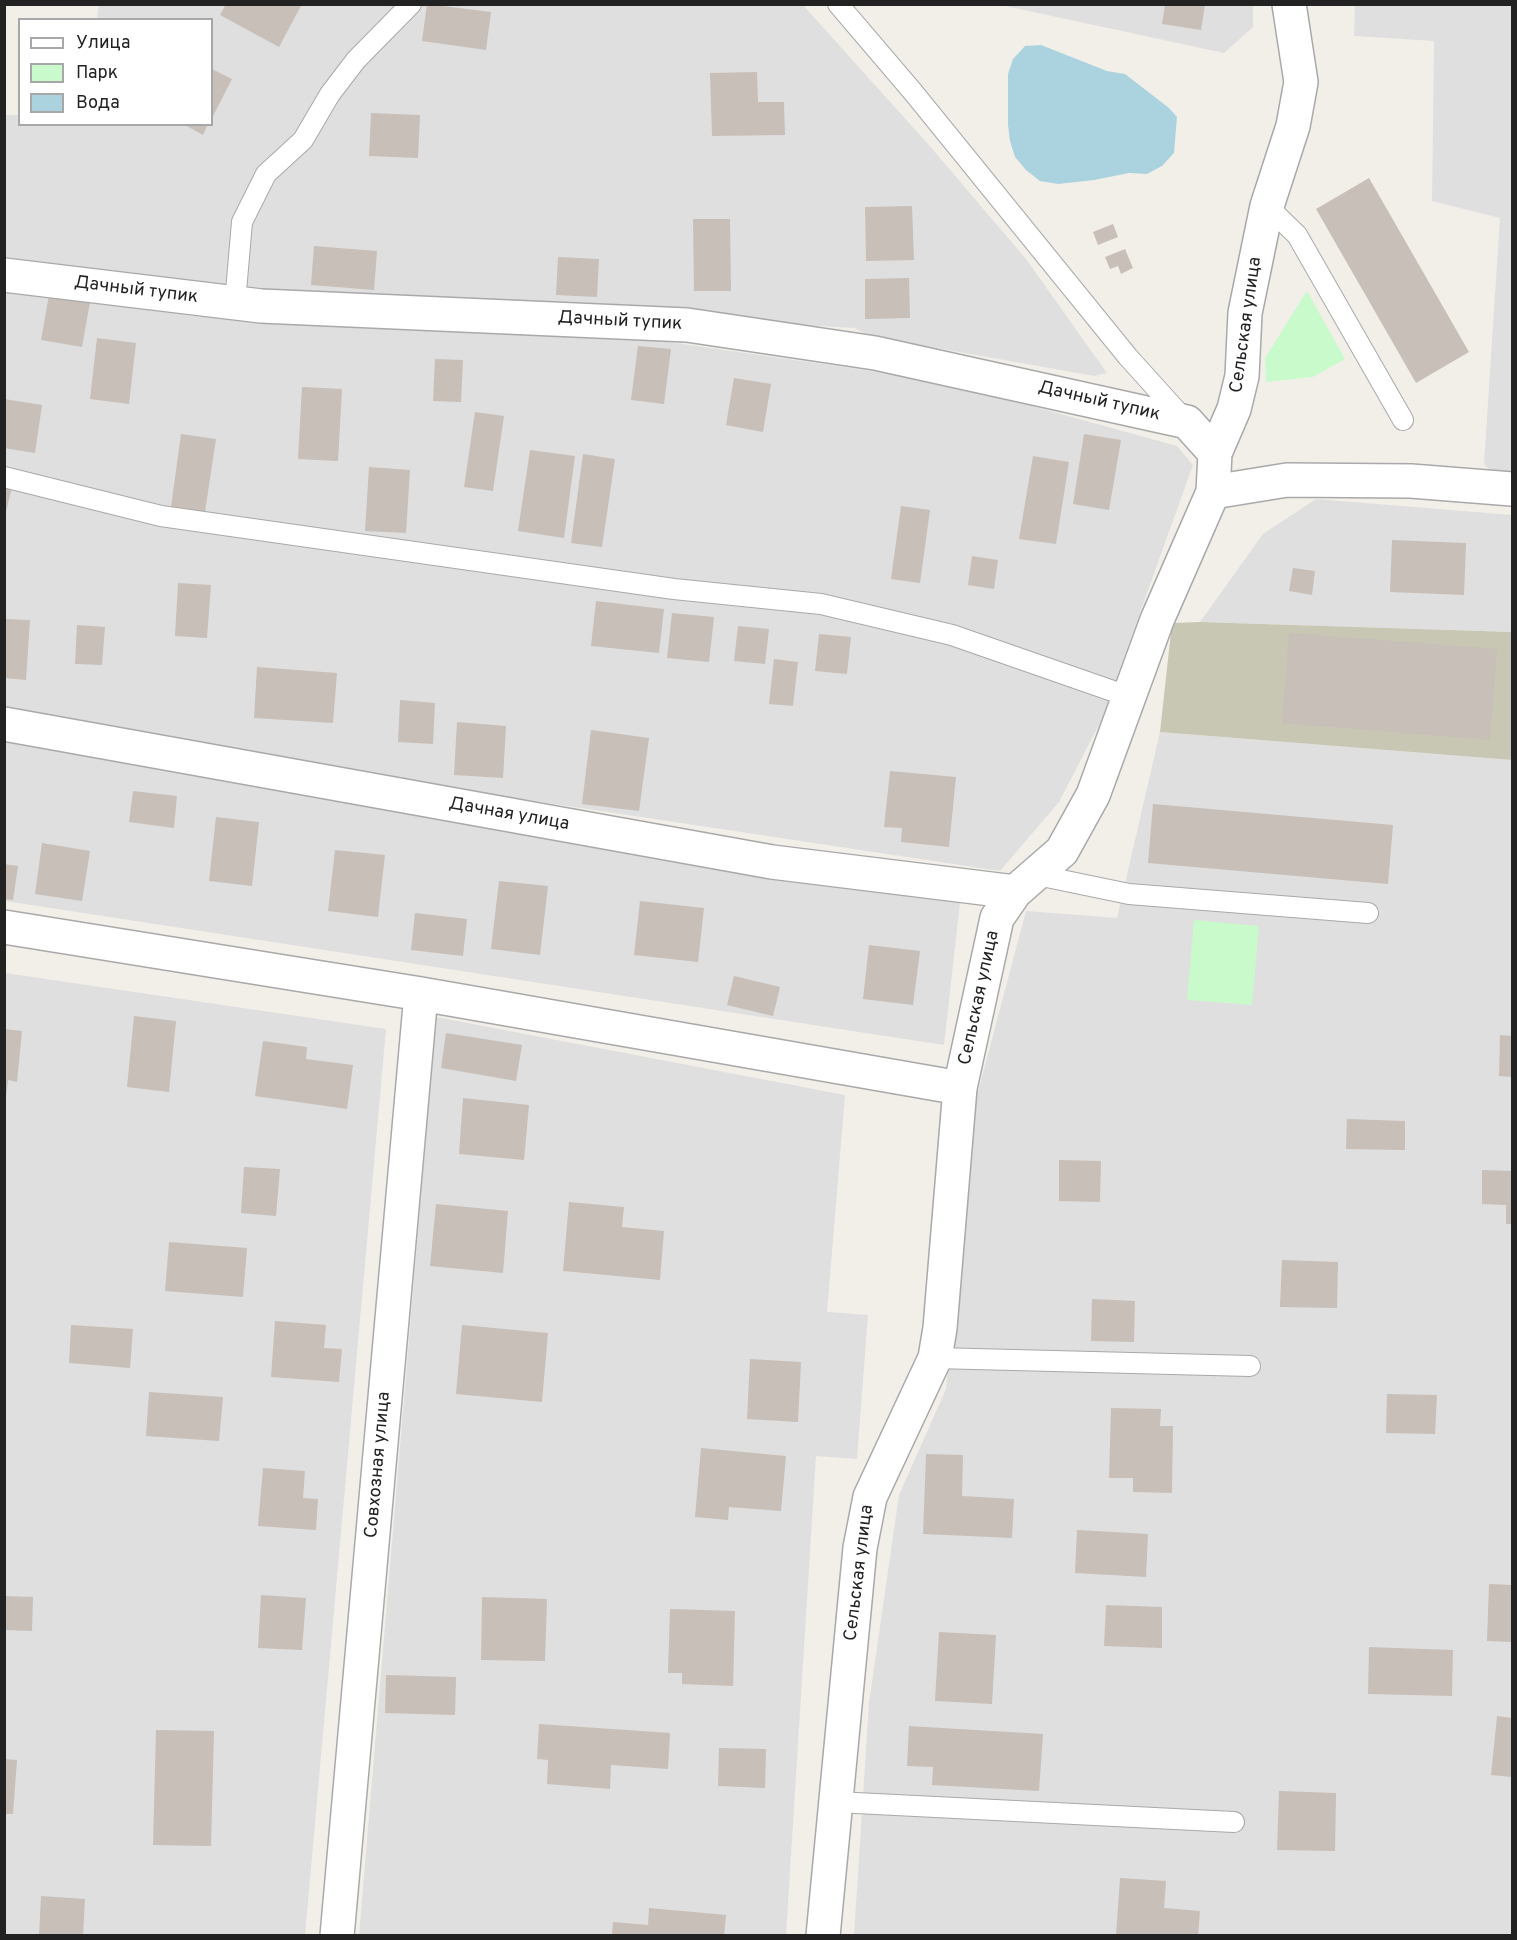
<!DOCTYPE html>
<html>
<head>
<meta charset="utf-8">
<style>
	body { margin:0 }
	#map { position:relative; width:1517px; height:1940px; overflow:hidden; background:#f2efe9; font-family:Overpass,sans-serif }
	canvas { display:block }
	.frame { position:absolute; inset:0; border:6px solid #222; pointer-events:none }
	.legend { position:absolute; left:18px; top:18px; width:195px; height:108px; box-sizing:border-box; background:#fff; border:2px solid #a7a7a7; margin:0; padding:8px 10px; list-style:none; font-size:18px; color:#222 }
	.legend li { display:flex; align-items:center; gap:12px; height:30px }
	.legend b { width:30px; border:2px solid #a7a7a7 }
</style>
</head>
<body>
<div id="map">
<canvas width="1517" height="1940"></canvas>
<div class="frame"></div>
<ul class="legend">
<li><b style="height:8px;background:#fff"></b>Улица</li>
<li><b style="height:16px;background:#c8facc"></b>Парк</li>
<li><b style="height:16px;background:#aad3df"></b>Вода</li>
</ul>
</div>
<script>
const context = document.querySelector('canvas').getContext('2d');
context.lineJoin = 'round';
function fill(path, color) { context.fillStyle = color; context.fill(path, 'evenodd'); }
const toPath = rows => new Path2D(rows.map(r => 'M' + r).join(''));
function trace(path, color, width, dash) { context.strokeStyle = color; context.lineWidth = width; context.lineCap = dash ? 'butt' : 'round'; context.setLineDash(dash || []); context.stroke(path); }
function drawText(font, color, halo, rows, align = 'center') {
  context.font = font + ' Overpass,sans-serif'; context.lineWidth = 4.5; context.setLineDash([]); context.textBaseline = 'middle'; context.strokeStyle = halo; context.fillStyle = color; for (const [text, x, y, turn = 0] of rows) {
    context.save(); context.translate(x, y); context.rotate((+turn || 0) * Math.PI / 180); context.textAlign = isNaN(turn) ? turn : align; if (halo) context.strokeText(text, 0, 0); context.fillText(text, 0, 0); context.restore();
  }
}
fill(toPath([
	[99,5,803,5,928,144,1026,259,1107,373,1094,376,869,336,855,328,409,303,272,293,74,269,5,257,4,115,19,115,20,124,212,124,212,20,97,19],
	[1001,5,1253,5,1253,27,1224,53],
	[1355,5,1512,5,1512,480,1498,479,1484,464,1500,218,1432,201,1434,41,1354,36],
	[4,289,193,316,648,339,941,381,1177,446,1193,465,1101,721,1059,802,1000,871,468,791,5,708],
	[1316,499,1512,515,1512,632,1200,622,1263,534],
	[1160,732,1512,760,1512,1935,854,1936,869,1703,899,1495,946,1389,969,1114,979,1088,1026,911,1117,918],
	[4,741,960,903,944,1045,5,901],
	[5,973,386,1029,305,1935,5,1936],
	[436,1017,845,1095,827,1312,868,1315,857,1459,816,1456,786,1935,359,1936]
]), '#e0dfdf');
fill(toPath([
	[1200,622,1512,632,1512,760,1160,732,1172,623]
]), '#c7c7b4');
fill(toPath([
	[1307,291,1345,359,1313,377,1266,382,1265,358],
	[1194,920,1259,926,1252,1005,1187,1000]
]), '#c8facc');
fill(toPath([
	[1041,45,1107,71,1125,74,1169,108,1177,117,1174,153,1162,166,1147,174,1129,173,1094,180,1058,184,1040,181,1026,170,1015,157,1010,141,1008,125,1008,74,1013,59,1025,46]
]), '#aad3df');
fill(toPath([
	[226,4,302,4,279,47,220,15],
	[427,4,491,12,486,50,422,41],
	[1165,5,1205,5,1201,30,1162,24],
	[212,69,232,79,212,118],
	[757,72,758,102,784,102,785,135,712,136,710,73],
	[371,113,420,115,418,158,369,156],
	[183,124,208,124,203,135],
	[1369,178,1469,352,1416,383,1316,209],
	[912,206,914,260,866,261,865,207],
	[693,219,730,219,731,291,694,291],
	[1113,224,1118,237,1098,245,1093,232],
	[314,246,377,251,374,290,311,285],
	[1125,249,1133,268,1121,274,1118,266,1110,269,1105,257],
	[558,257,599,259,597,297,556,295],
	[909,278,910,318,865,319,865,279],
	[49,295,90,302,82,347,41,340],
	[97,338,136,343,129,404,90,399],
	[638,346,671,349,664,404,631,400],
	[435,359,463,360,461,402,433,401],
	[734,378,771,384,763,432,726,425],
	[302,387,342,389,338,461,298,459],
	[4,399,42,405,35,453,4,448],
	[475,412,504,416,493,491,464,487],
	[181,434,216,439,205,512,171,507],
	[1084,434,1121,440,1109,510,1073,504],
	[530,450,575,456,564,538,518,531],
	[583,454,615,459,602,547,571,543],
	[1033,456,1069,462,1056,544,1019,539],
	[369,467,410,470,406,533,365,531],
	[4,485,12,487,5,516,4,515],
	[901,506,930,510,920,583,891,579],
	[1392,540,1466,543,1464,595,1390,592],
	[972,556,998,560,994,589,968,585],
	[1293,568,1315,571,1312,595,1289,591],
	[178,583,211,585,207,638,175,636],
	[596,601,664,609,659,653,591,646],
	[672,613,714,617,709,662,667,658],
	[4,619,30,620,26,680,4,678],
	[77,625,105,627,102,665,75,664],
	[738,626,769,629,765,664,734,661],
	[1289,633,1497,649,1490,740,1282,723],
	[819,634,851,637,847,674,815,671],
	[774,659,798,662,793,706,769,704],
	[257,667,337,673,333,723,254,718],
	[400,700,435,703,433,744,398,742],
	[457,722,506,726,503,778,454,775],
	[591,730,649,738,639,811,582,804],
	[890,771,956,777,949,847,901,842,902,828,884,827],
	[133,791,177,796,174,828,129,822],
	[1153,804,1393,825,1388,884,1148,863],
	[216,817,259,822,252,886,209,881],
	[42,843,90,851,82,901,35,894],
	[335,850,385,855,378,917,328,911],
	[4,864,18,866,13,900,4,899],
	[499,881,548,886,540,955,491,949],
	[640,901,704,908,698,962,634,955],
	[415,913,467,919,463,956,411,950],
	[869,945,920,951,913,1005,863,999],
	[734,976,780,987,773,1016,727,1005],
	[134,1016,176,1021,169,1092,127,1087],
	[4,1029,22,1031,17,1082,8,1080,6,1097,4,1097],
	[446,1033,522,1045,516,1081,441,1068],
	[1500,1035,1512,1036,1512,1077,1499,1076],
	[263,1041,307,1047,306,1059,353,1065,347,1109,255,1096],
	[463,1098,529,1105,524,1160,459,1154],
	[1347,1119,1405,1121,1405,1150,1346,1149],
	[1059,1160,1101,1161,1100,1202,1059,1201],
	[244,1167,280,1169,276,1216,241,1213],
	[1482,1170,1512,1171,1512,1224,1506,1224,1506,1205,1482,1204],
	[569,1202,624,1207,622,1227,664,1231,660,1280,563,1271],
	[436,1204,508,1211,503,1273,430,1266],
	[169,1242,247,1248,243,1297,165,1291],
	[1282,1260,1338,1262,1337,1308,1280,1307],
	[1092,1299,1135,1301,1134,1342,1091,1341],
	[275,1321,326,1325,324,1348,342,1349,339,1382,271,1377],
	[71,1325,133,1329,130,1368,69,1363],
	[462,1325,548,1333,542,1402,456,1394],
	[750,1359,801,1362,798,1422,747,1419],
	[149,1392,223,1397,219,1441,146,1436],
	[1387,1394,1437,1395,1435,1434,1386,1433],
	[1111,1408,1161,1409,1160,1426,1173,1426,1172,1493,1133,1492,1133,1478,1109,1478],
	[701,1448,786,1456,781,1511,729,1507,728,1520,695,1517],
	[926,1454,963,1455,962,1496,1014,1499,1012,1538,923,1534],
	[263,1468,305,1471,303,1498,318,1499,316,1530,258,1526],
	[1077,1530,1148,1534,1146,1577,1075,1573],
	[1489,1584,1512,1585,1512,1642,1487,1641],
	[261,1595,306,1598,302,1650,258,1648],
	[4,1596,33,1597,32,1631,4,1630],
	[482,1597,547,1599,545,1661,481,1660],
	[1106,1605,1162,1607,1162,1648,1104,1646],
	[670,1609,735,1611,733,1686,682,1684,682,1673,668,1673],
	[939,1632,996,1635,992,1704,935,1701],
	[1369,1647,1453,1650,1452,1696,1368,1694],
	[386,1675,456,1677,455,1715,385,1713],
	[1497,1716,1512,1718,1512,1777,1491,1775],
	[539,1724,670,1733,668,1769,611,1765,610,1789,547,1784,548,1760,537,1759],
	[909,1726,1043,1734,1039,1791,932,1785,933,1767,907,1766],
	[156,1730,214,1731,211,1846,153,1845],
	[719,1748,766,1749,765,1788,718,1786],
	[4,1759,17,1760,13,1814,4,1814],
	[1279,1791,1336,1793,1335,1851,1277,1850],
	[1120,1878,1166,1881,1164,1908,1200,1911,1198,1936,1116,1936],
	[41,1896,85,1899,83,1936,39,1936],
	[649,1908,726,1915,724,1936,612,1936,613,1922,648,1925]
]), '#c7bfb8');
const service = toPath([
	[838,4,913,92,1128,357,1184,419],
	[1267,206,1297,235,1403,420],
	[235,303,242,222,266,174,303,140,330,94,356,60,411,4],
	[4,477,161,516,674,589,821,604,952,635,1130,697],
	[1037,875,1129,894,1368,913],
	[935,1358,1250,1366],
	[836,1802,1234,1822]
]);
const minor = toPath([
	[4,275,261,306,687,325,875,353,1187,422,1215,453],
	[1213,492,1287,480,1411,481,1512,489],
	[4,724,772,862,1015,892],
	[4,927,421,994,960,1088],
	[337,1936,421,994],
	[823,1936,860,1548,870,1497,935,1358,940,1328,960,1088,997,918,1015,892,1062,851,1093,795,1157,620,1213,492,1215,453,1234,409,1242,376,1245,313,1267,206,1293,126,1301,82,1289,4]
]);
trace(service, '#a9a9a9', 22);
trace(minor, '#a9a9a9', 36);
trace(service, '#fff', 20);
trace(minor, '#fff', 33);
drawText('18px', '#222', '#fff', [
	["Дачный тупик",136,291,7],
	["Дачный тупик",620,322,3],
	["Сельская улица",1247,325,-82],
	["Дачный тупик",1099,402,13],
	["Дачная улица",509,815,10],
	["Сельская улица",980,998,-78],
	["Совхозная улица",379,1465,-85],
	["Сельская улица",860,1573,-83]
]);
</script>
</body>
</html>
